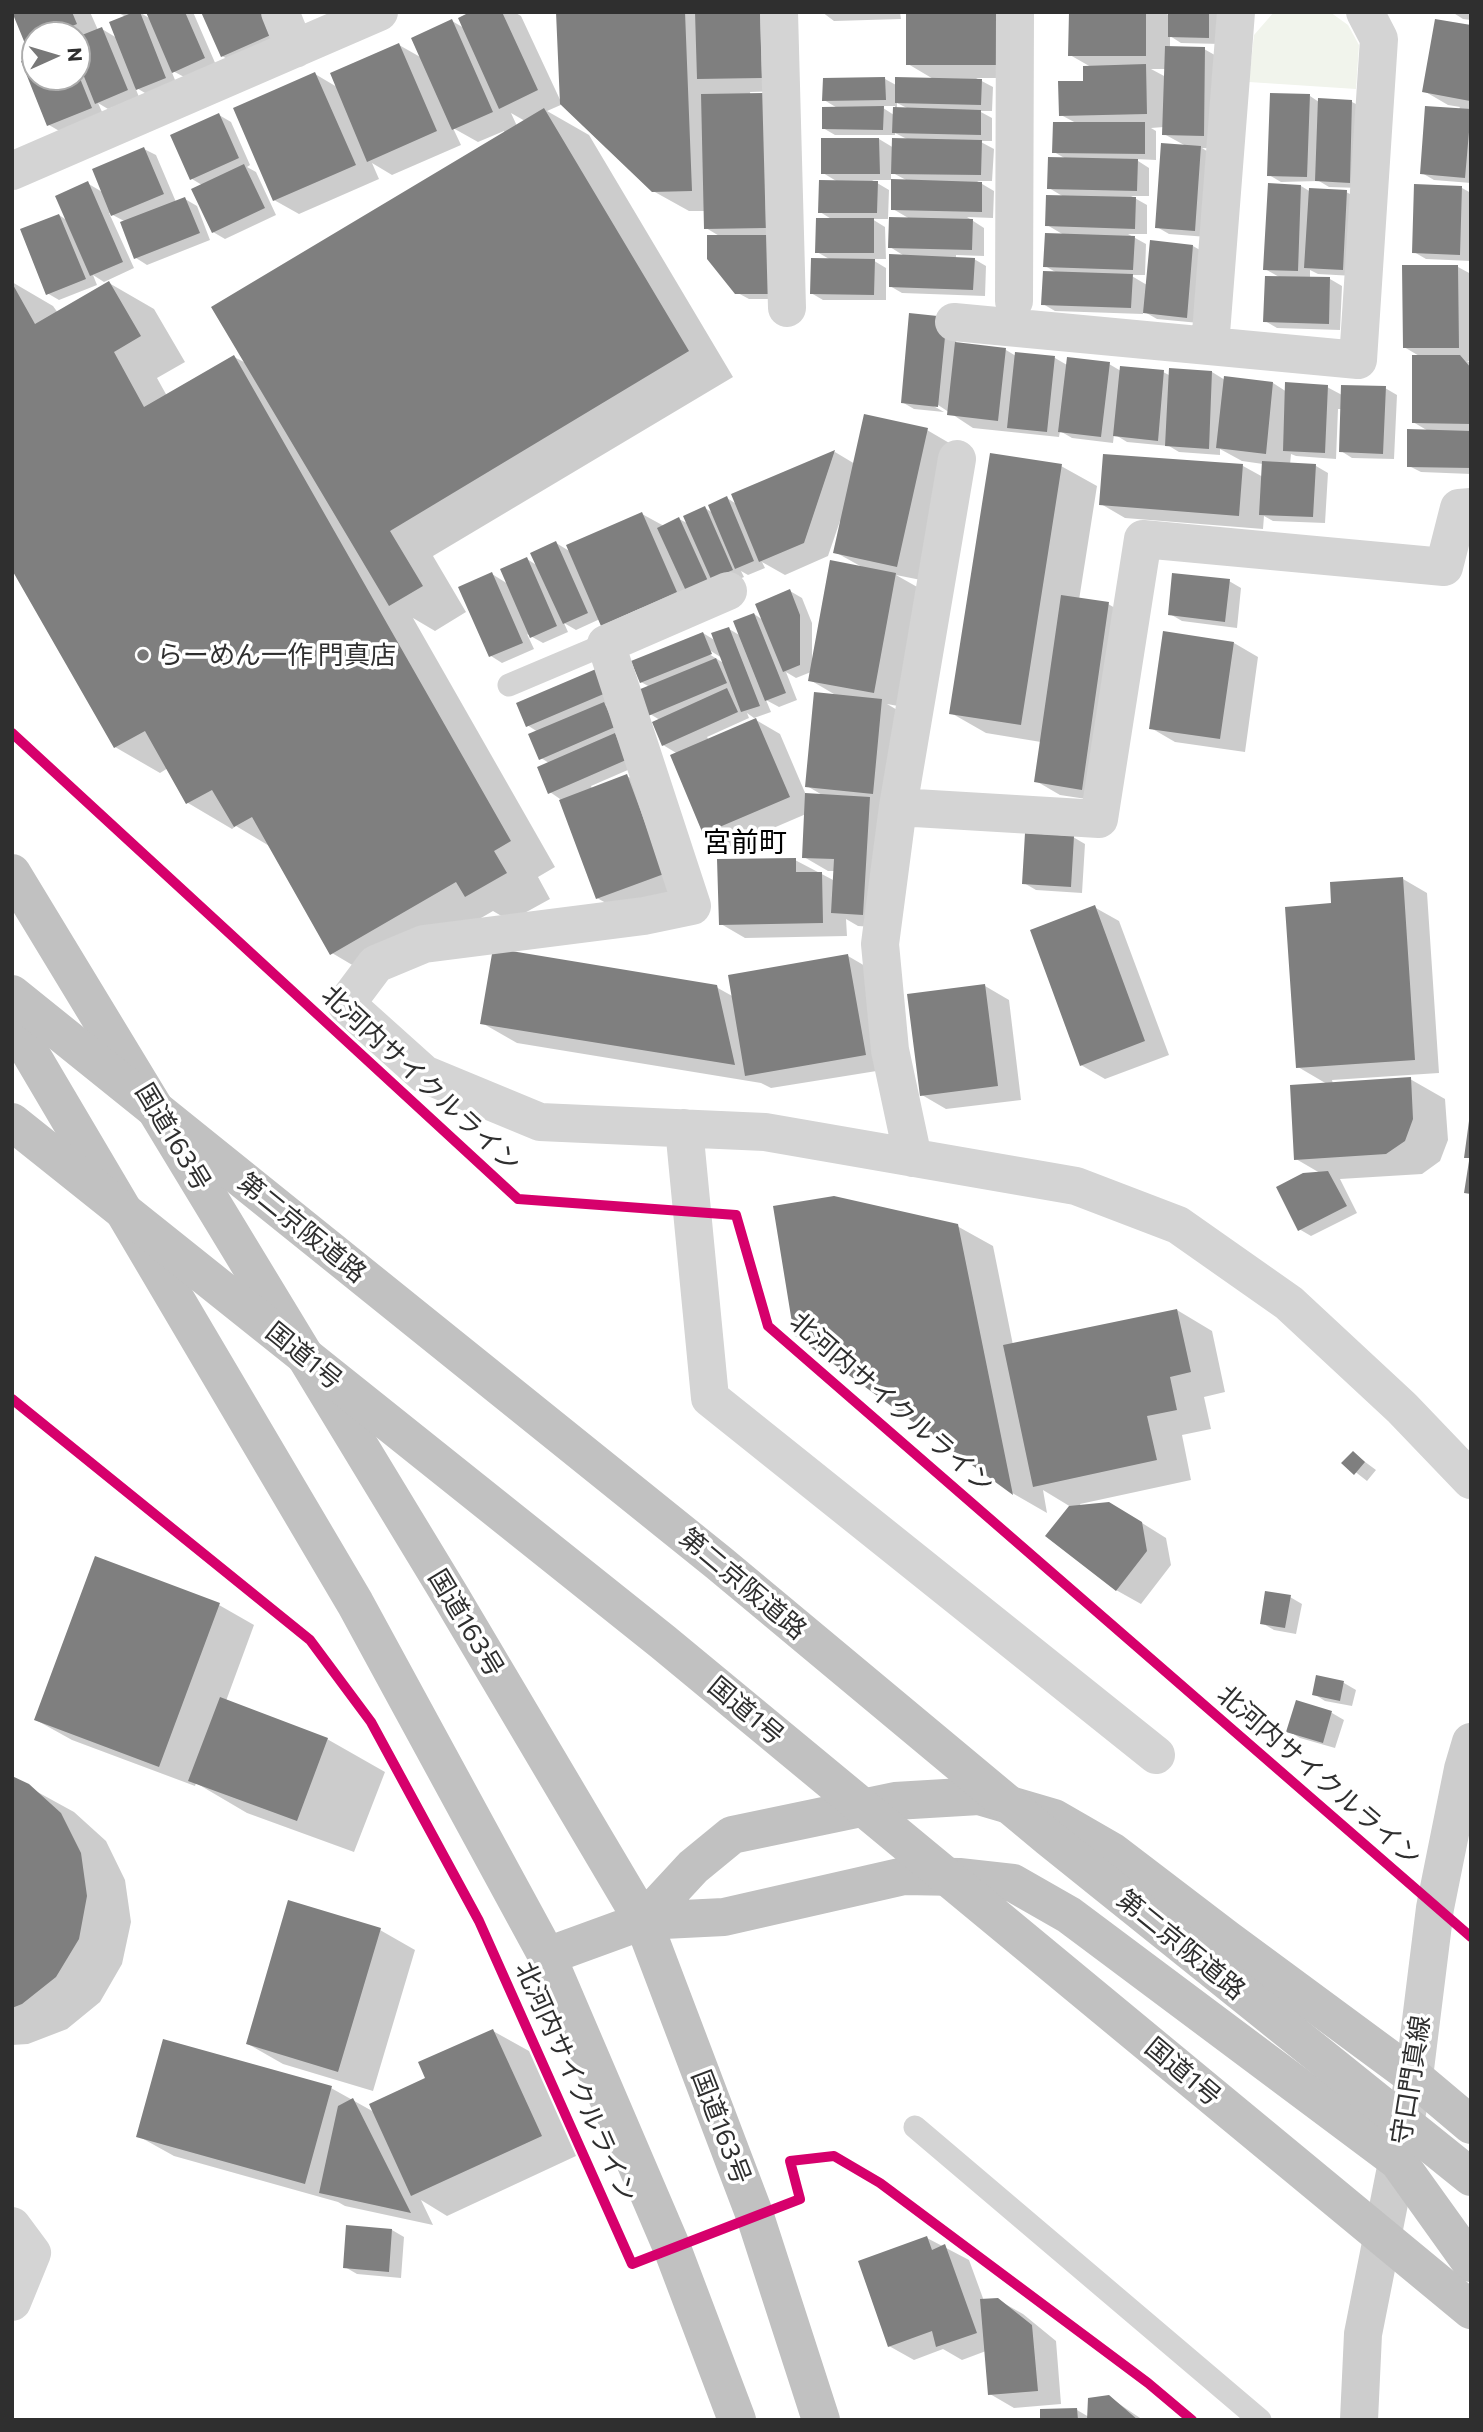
<!DOCTYPE html>
<html>
<head>
<meta charset="utf-8">
<style>
	body { margin:0 }
	#map { position:relative; width:1483px; height:2432px; overflow:hidden; background:#fff; font-family:Commissioner,sans-serif }
	canvas { display:block }
	.frame { position:absolute; inset:0; border:14px solid #2f2f2f; pointer-events:none }
	.north { position:absolute; left:21px; top:21px; width:70px; height:70px; box-sizing:border-box; background:#fff; border:2px solid #acacac; border-radius:50%; rotate:86deg; font-size:19px; font-weight:700; line-height:28px; text-align:center; color:#2f2f2f }
	.north::after { content:''; display:block; margin:auto; width:24px; height:32px; background:#787878; clip-path:polygon(50% 0,100% 100%,50% 72%,0 100%) }
</style>
</head>
<body>
<div id="map">
<canvas width="1483" height="2432"></canvas>
<div class="frame"></div>
<div class="north">N</div>
</div>
<script>
const context = document.querySelector('canvas').getContext('2d');
context.lineJoin = 'round';
function fill(path, color) { context.fillStyle = color; context.fill(path, 'evenodd'); }
const toPath = rows => new Path2D(rows.map(r => 'M' + r).join(''));
function trace(path, color, width, dash) { context.strokeStyle = color; context.lineWidth = width; context.lineCap = dash ? 'butt' : 'round'; context.setLineDash(dash || []); context.stroke(path); }
function drawText(font, color, halo, rows, align = 'center') {
  context.font = font + ' Commissioner,"Noto Sans JP",sans-serif'; context.lineWidth = 7; context.setLineDash([]); context.textBaseline = 'middle'; context.strokeStyle = halo; context.fillStyle = color; for (const [text, x, y, turn = 0] of rows) {
    context.save(); context.translate(x, y); context.rotate((+turn || 0) * Math.PI / 180); context.textAlign = isNaN(turn) ? turn : align; if (halo) context.strokeText(text, 0, 0); context.fillText(text, 0, 0); context.restore();
  }
}
fill(toPath([
	[1274,12,1330,12,1348,25,1359,45,1356,89,1249,82,1254,35]
]), '#f1f4ec');
fill(toPath([
	[13,12,90,12,98,30,102,29,117,38,126,17,117,12,139,12,151,19,148,12,193,12,216,65,186,78,171,70,177,85,150,96,135,87,139,97,108,109,98,103,103,114,61,132,49,125,23,62,35,57,35,77,77,77,77,35,35,35,35,49,27,45],
	[280,12,296,48,247,70,222,56],
	[474,12,514,12,521,16,562,104,558,12,783,12,786,91,750,92,780,299,749,299,736,292,721,237,706,228,706,211,689,211,653,191,563,104,547,111,589,135,733,377,433,556,466,612,435,631,413,618,555,867,538,877,550,899,510,921,493,911,376,979,332,953,271,847,236,826,232,829,188,803,168,768,160,773,115,747,12,567,12,282,53,306,58,313,109,283,154,309,185,362,157,378,167,396,234,357,248,364,505,134,504,131,478,142,453,128,461,145,392,175,372,163,379,179,299,214,274,200,315,74,337,87,399,45,422,58,452,21,464,28],
	[511,113,525,121,517,126],
	[822,12,900,12,901,19,834,21],
	[908,12,1019,78,976,78,993,87,992,111,979,111,992,118,992,141,979,141,994,149,992,181,977,181,994,191,993,218,967,217,984,228,984,256,956,255,956,259,974,259,986,266,985,296,902,293,890,286,906,257,890,247,890,219,872,219,885,227,886,259,871,259,886,268,886,300,823,300,811,293,831,260,817,252,833,220,820,212,838,182,823,173,879,139,894,148,909,140,895,133,895,135,835,135,823,128,839,109,824,100,885,79,896,85,935,80,908,64],
	[897,103,909,109,897,109],
	[880,106,895,106,894,115],
	[891,172,908,181,893,209,910,219,888,219,889,190,872,180,891,180],
	[1070,12,1164,12,1170,16,1170,12,1221,12,1220,44,1181,43,1170,36,1170,48,1204,49,1229,63,1227,149,1202,148,1213,155,1207,237,1169,234,1157,227,1186,146,1164,134,1164,127,1151,128,1156,131,1156,160,1135,159,1149,168,1149,196,1131,196,1147,205,1147,234,1128,234,1146,244,1145,275,1130,275,1147,285,1193,246,1205,253,1199,323,1157,319,1143,311,1143,314,1055,311,1043,304,1059,274,1045,266,1064,235,1047,225,1064,197,1049,188,1068,160,1054,152,1076,123,1061,115,1085,83,1091,67,1070,55],
	[1151,69,1166,69,1166,77],
	[1452,12,1471,12,1471,20,1463,19],
	[1471,26,1471,183,1434,180,1422,173,1460,107,1448,105,1424,91],
	[1310,96,1319,102,1352,102,1364,108,1361,188,1329,187,1319,181,1281,182,1269,175],
	[219,115,231,122,250,165,247,167,256,172,276,215,225,239,213,232,202,185,192,179],
	[144,149,156,155,176,202,185,199,197,206,210,240,147,265,136,258,126,222,109,213,134,268,104,282,93,275,97,285,59,300,47,293,59,215,68,221,87,183,104,193],
	[1301,186,1311,192,1346,192,1358,198,1354,276,1318,274,1310,270,1310,279,1330,279,1342,286,1340,330,1277,328,1265,321,1281,278,1265,269],
	[1462,188,1471,193,1471,261,1426,259,1414,252],
	[1404,267,1458,267,1471,274,1471,361,1467,361,1471,363,1471,474,1421,472,1409,466,1430,432,1413,422,1421,357,1404,347],
	[911,315,958,325,956,344,1006,350,1016,356,1055,358,1067,365,1109,364,1121,371,1163,372,1171,376,1171,370,1212,372,1225,380,1273,383,1287,392,1327,387,1342,395,1385,388,1397,395,1394,459,1352,458,1341,451,1342,409,1338,409,1336,459,1296,456,1291,454,1290,465,1316,466,1328,473,1325,523,1273,521,1264,516,1263,529,1125,518,1101,504,1243,466,1263,477,1263,464,1242,461,1220,449,1220,455,1179,452,1169,446,1127,442,1114,434,1113,443,1072,438,1060,431,1059,437,973,428,932,401,930,404,944,412,914,409,902,402],
	[927,430,951,444,921,580,896,575,919,588,898,706,887,704,906,715,887,928,858,926,846,919,847,936,745,938,721,924,795,860,835,881,835,871,828,871,804,857,806,814,729,847,705,833,678,754,663,745,660,720,650,714,650,687,641,682,703,633,716,641,729,629,741,636,754,614,763,620,790,591,802,598,812,623,812,659,814,659,862,567,835,552,842,522,840,521,828,556,785,575,762,562,765,568,748,575,741,571,744,577,719,588,600,619,576,630,564,623,568,632,543,643,527,634,534,649,502,663,491,656,492,574,508,584,527,559,538,566,556,543,571,552,642,514,664,526,679,519,689,524,705,508,713,513,727,498,738,505,733,495,835,452,855,464],
	[706,648,722,658,722,662,704,651],
	[786,672,796,678,811,672,810,680,839,697,807,786,824,796,806,795,780,734,756,720,709,740,707,737,749,718,747,713,754,718,771,712,766,700,779,707,797,700],
	[1061,466,1097,486,1079,600,1108,604,1133,618,1106,802,1060,795,1036,781,1041,742,986,733,951,713],
	[1229,581,1241,588,1237,628,1182,621,1170,614],
	[1234,643,1258,657,1245,752,1175,742,1151,728],
	[596,671,617,700,605,705,615,711,637,766,591,786,592,789,627,776,651,790,688,887,622,912,597,898,560,799,550,792,549,763,541,758,538,732,527,725],
	[1073,837,1085,844,1082,893,1036,890,1024,883],
	[1403,879,1427,893,1439,1073,1332,1080,1333,1084,1410,1079,1445,1099,1448,1140,1440,1161,1422,1174,1340,1179,1357,1213,1311,1236,1299,1229,1320,1173,1296,1159,1327,1084,1298,1067,1333,905],
	[1094,907,1119,921,1169,1055,1105,1079,1081,1065],
	[848,956,872,970,889,1069,771,1088,761,1083,517,1043,482,1023,716,987,734,997],
	[985,986,1009,1000,1021,1100,946,1109,922,1095],
	[957,1226,993,1246,1013,1345,1177,1310,1212,1331,1225,1392,1204,1397,1211,1429,1182,1435,1191,1480,1080,1504,1081,1506,1134,1518,1166,1538,1171,1565,1141,1604,1116,1590,1071,1507,1043,1490,1047,1513,1014,1494,795,1334],
	[1353,1453,1376,1470,1367,1481,1344,1463],
	[1290,1597,1302,1604,1296,1634,1274,1630,1262,1623],
	[219,1605,254,1625,226,1701,327,1739,385,1772,354,1852,247,1813,196,1783,195,1786,72,1740,36,1720],
	[1317,1677,1344,1683,1356,1690,1352,1706,1325,1701,1314,1694],
	[1297,1702,1332,1713,1344,1720,1335,1748,1300,1738,1288,1731],
	[12,1778,74,1812,106,1841,125,1880,131,1922,122,1964,100,2002,67,2029,28,2044,12,2045],
	[380,1930,415,1950,373,2091,283,2064,248,2044],
	[493,2031,529,2051,576,2156,447,2216,421,2200,433,2225,345,2206,338,2202,174,2156,138,2136,331,2088,374,2112,427,2079],
	[392,2230,404,2237,401,2278,357,2274,345,2267],
	[927,2238,969,2260,984,2301,998,2300,1023,2314,1056,2341,1061,2404,1014,2408,990,2394,986,2351,962,2360,943,2349,914,2360,889,2346],
	[1109,2397,1143,2420,1042,2420,1077,2410,1089,2417]
]), '#0003');
fill(toPath([
	[12,12,72,12,77,24,51,35,35,35,35,42,26,46],
	[134,12,140,12,166,78,136,90,109,22],
	[146,12,185,12,205,58,172,73],
	[201,12,263,12,273,34,221,57],
	[470,12,502,12,538,90,499,109,458,18],
	[556,12,685,12,692,191,652,192,560,104],
	[695,12,760,12,762,78,697,79],
	[906,12,996,12,996,65,906,65],
	[1069,12,1146,12,1146,56,1068,56],
	[1168,12,1209,12,1209,38,1168,37],
	[452,19,493,112,452,130,411,38],
	[1435,19,1471,25,1470,101,1422,92],
	[102,27,128,90,95,104,77,59,77,37],
	[399,43,437,131,367,162,330,73],
	[1165,46,1205,47,1204,136,1162,135],
	[35,55,35,77,77,77,77,71,92,108,47,126,21,61],
	[1146,64,1147,114,1059,116,1058,81,1083,81,1083,66],
	[315,72,356,165,273,201,233,108],
	[885,77,886,100,822,101,823,78],
	[895,77,982,79,981,105,895,103],
	[764,93,766,228,704,229,701,94],
	[1270,93,1310,94,1307,177,1267,176],
	[1318,98,1352,100,1350,183,1315,181],
	[884,106,883,130,822,129,822,107],
	[1425,106,1471,109,1465,178,1420,174],
	[893,107,981,110,981,135,892,133],
	[544,108,689,351,390,531,423,586,389,606,211,307],
	[219,113,239,158,190,180,170,135],
	[1053,122,1145,122,1145,154,1052,153],
	[821,138,879,138,880,174,821,174],
	[892,138,982,140,981,175,891,174],
	[1161,143,1201,146,1195,231,1155,228],
	[144,147,164,194,111,216,92,169],
	[1048,157,1138,159,1137,191,1047,189],
	[244,164,265,208,212,233,191,189],
	[891,179,982,182,982,212,891,210],
	[819,180,878,181,877,213,818,213],
	[88,181,123,262,90,276,55,196],
	[1268,183,1301,185,1298,271,1263,270],
	[1414,184,1462,186,1460,255,1412,253],
	[1309,188,1347,190,1343,270,1304,268],
	[1046,195,1136,197,1135,229,1045,226],
	[185,197,200,233,134,259,120,222],
	[59,214,86,279,46,295,20,229],
	[889,217,973,219,972,250,888,248],
	[816,218,874,218,874,253,815,253],
	[1045,233,1135,236,1133,270,1043,267],
	[707,235,769,235,769,294,735,294,707,259],
	[1150,240,1193,245,1187,318,1143,313],
	[889,254,975,258,973,290,889,287],
	[811,258,875,259,874,295,810,294],
	[1402,265,1458,265,1459,348,1403,348],
	[1043,271,1133,274,1131,308,1041,305],
	[1265,276,1330,277,1329,324,1263,322],
	[109,281,141,336,114,352,144,407,234,355,511,841,494,851,507,873,465,897,456,882,330,955,252,817,234,827,212,790,186,804,145,731,114,748,12,570,12,283,35,324],
	[909,313,947,317,938,407,901,403],
	[955,342,1006,348,998,421,947,415],
	[1015,352,1055,356,1047,432,1007,428],
	[1412,355,1460,355,1471,368,1471,424,1412,423],
	[1067,357,1110,362,1101,437,1058,432],
	[1120,366,1164,370,1158,441,1113,436],
	[1169,368,1212,371,1209,449,1165,446],
	[1224,376,1273,382,1266,454,1216,448],
	[1285,382,1328,385,1325,453,1283,451],
	[1341,385,1386,386,1383,454,1339,452],
	[864,414,928,428,897,567,833,553],
	[1407,429,1471,431,1471,468,1407,467],
	[835,450,804,543,759,562,731,494],
	[990,453,1062,464,1021,725,949,714],
	[1103,454,1243,464,1239,516,1099,505],
	[1262,461,1316,464,1313,517,1259,515],
	[727,496,754,561,735,569,708,505],
	[705,506,733,570,711,579,683,516],
	[642,512,677,592,601,626,566,545],
	[679,517,708,581,686,591,657,528],
	[556,541,588,613,563,624,530,553],
	[527,557,557,626,530,638,500,569],
	[830,560,896,573,874,693,808,681],
	[492,572,523,643,489,657,458,587],
	[1172,573,1230,579,1225,622,1168,615],
	[790,589,800,615,800,665,783,672,755,604],
	[1061,595,1109,602,1082,790,1034,782],
	[754,613,786,693,765,701,733,621],
	[729,627,760,706,741,712,711,633],
	[1163,631,1234,642,1220,739,1149,729],
	[703,632,712,654,640,683,631,661],
	[716,658,727,683,648,716,638,690],
	[596,669,606,693,526,727,516,703],
	[727,688,738,712,662,746,652,722],
	[814,692,882,699,873,794,805,787],
	[604,702,615,727,539,760,528,734],
	[756,718,790,797,703,834,670,755],
	[615,733,626,760,548,794,537,767],
	[627,774,664,874,596,899,559,800],
	[805,793,870,797,863,915,831,913,834,859,802,858],
	[1025,833,1074,836,1071,887,1022,884],
	[796,858,796,872,822,872,823,923,719,925,717,859],
	[1403,877,1415,1060,1296,1068,1285,907,1331,903,1330,882],
	[1095,905,1145,1041,1080,1066,1030,930],
	[493,948,717,985,735,1065,480,1024],
	[848,954,866,1055,745,1076,728,975],
	[985,984,998,1086,920,1096,907,994],
	[1411,1077,1413,1119,1405,1141,1386,1154,1294,1160,1290,1085],
	[1469,1121,1471,1121,1471,1158,1464,1158],
	[1469,1161,1471,1161,1471,1194,1464,1193],
	[1328,1171,1347,1206,1298,1231,1276,1187,1303,1173],
	[834,1196,958,1224,1013,1495,794,1335,773,1206],
	[1177,1309,1191,1372,1170,1377,1177,1410,1147,1416,1157,1460,1033,1487,1003,1345],
	[1353,1451,1365,1462,1354,1475,1341,1463],
	[1109,1502,1142,1522,1147,1551,1116,1591,1045,1536,1069,1506],
	[95,1556,220,1603,159,1767,34,1720],
	[1265,1591,1291,1595,1285,1628,1260,1624],
	[1316,1675,1344,1681,1340,1701,1312,1695],
	[220,1697,328,1738,297,1821,188,1781],
	[1296,1700,1332,1711,1323,1743,1286,1732],
	[12,1776,29,1784,61,1813,81,1853,87,1896,79,1939,56,1977,22,2004,12,2008],
	[288,1900,381,1928,338,2072,246,2044],
	[493,2029,542,2136,411,2196,369,2104,425,2078,418,2062],
	[163,2039,332,2086,305,2184,136,2137],
	[353,2098,411,2213,319,2193,338,2106],
	[346,2225,392,2229,389,2272,343,2268],
	[927,2236,932,2250,945,2244,977,2333,936,2347,932,2331,888,2347,858,2261],
	[998,2298,1032,2325,1038,2391,988,2395,980,2299],
	[1109,2395,1138,2420,1087,2420,1088,2398],
	[1077,2408,1078,2420,1040,2420,1040,2409]
]), '#7f7f7f');
trace(toPath([
	[509,685,606,644],
	[915,2127,1260,2420]
]), '#d4d4d4', 23);
trace(toPath([
	[280,12,295,49],
	[779,12,787,308],
	[12,171,379,12],
	[1014,301,1015,12],
	[954,322,1358,360,1379,39,1365,12],
	[1210,346,1236,12],
	[728,591,606,644,692,906,644,916,424,944,376,964,346,1004,424,1074,540,1122,765,1132,1076,1186,1178,1225,1289,1303,1402,1408,1471,1480],
	[898,807,1099,819,1143,539,1444,567,1459,508,1471,507],
	[684,1128,710,1398,1156,1755],
	[913,1158,890,1050,880,944,898,807,957,459],
	[12,2226,32,2253,12,2302]
]), '#d4d4d4', 38);
trace(toPath([
	[1359,2420,1363,2334,1414,2077,1435,1908,1463,1769,1471,1742]
]), '#cdcdcd', 38);
trace(toPath([
	[12,873,450,1595,643,1921,755,2216,821,2420],
	[12,1022,355,1603,547,1956,672,2248,737,2420],
	[643,1921,693,1867,732,1835,895,1801,979,1796,1054,1818,1113,1852,1227,1939,1414,2077,1471,2125],
	[547,1956,643,1921,724,1917,904,1876,959,1877,1013,1883,1069,1915,1398,2161,1471,2263]
]), '#c1c1c1', 38);
trace(toPath([
	[12,994,719,1563,1049,1838,1471,2177],
	[12,1122,663,1642,1471,2310]
]), '#c1c1c1', 38);
trace(toPath([
	[12,733,518,1199,736,1215,768,1326,1471,1937],
	[12,1399,310,1640,371,1722,479,1921,632,2264,800,2199,790,2161,834,2156,880,2183,1148,2383,1192,2420]
]), '#d6006c', 10);
for (const [x, y, r, color] of [
	[143,655,7,"#787878"]
]) { const dot = new Path2D(); dot.arc(x, y, r, 0, 2 * Math.PI); context.fillStyle = color; context.fill(dot); trace(dot, '#fff', 2.5); }
drawText('26px', '#2f2f2f', '#fff', [
	["らーめん一作 門真店",157,655]
], 'left');
drawText('26px', '#2f2f2f', '#fff', [
	["北河内サイクルライン",421,1079,43],
	["国道163号",173,1137,59],
	["第二京阪道路",302,1228,39],
	["国道1号",304,1356,39],
	["北河内サイクルライン",892,1403,41],
	["第二京阪道路",743,1584,40],
	["国道163号",466,1623,59],
	["国道1号",746,1711,40],
	["北河内サイクルライン",1319,1776,41],
	["第二京阪道路",1181,1945,39],
	["国道1号",1183,2072,40],
	["守口門真線",1411,2080,-81],
	["北河内サイクルライン",576,2082,66],
	["国道163号",721,2127,69]
]);
drawText('28px', '#000', '#fff', [
	["宮前町",745,843]
]);
</script>
</body>
</html>
